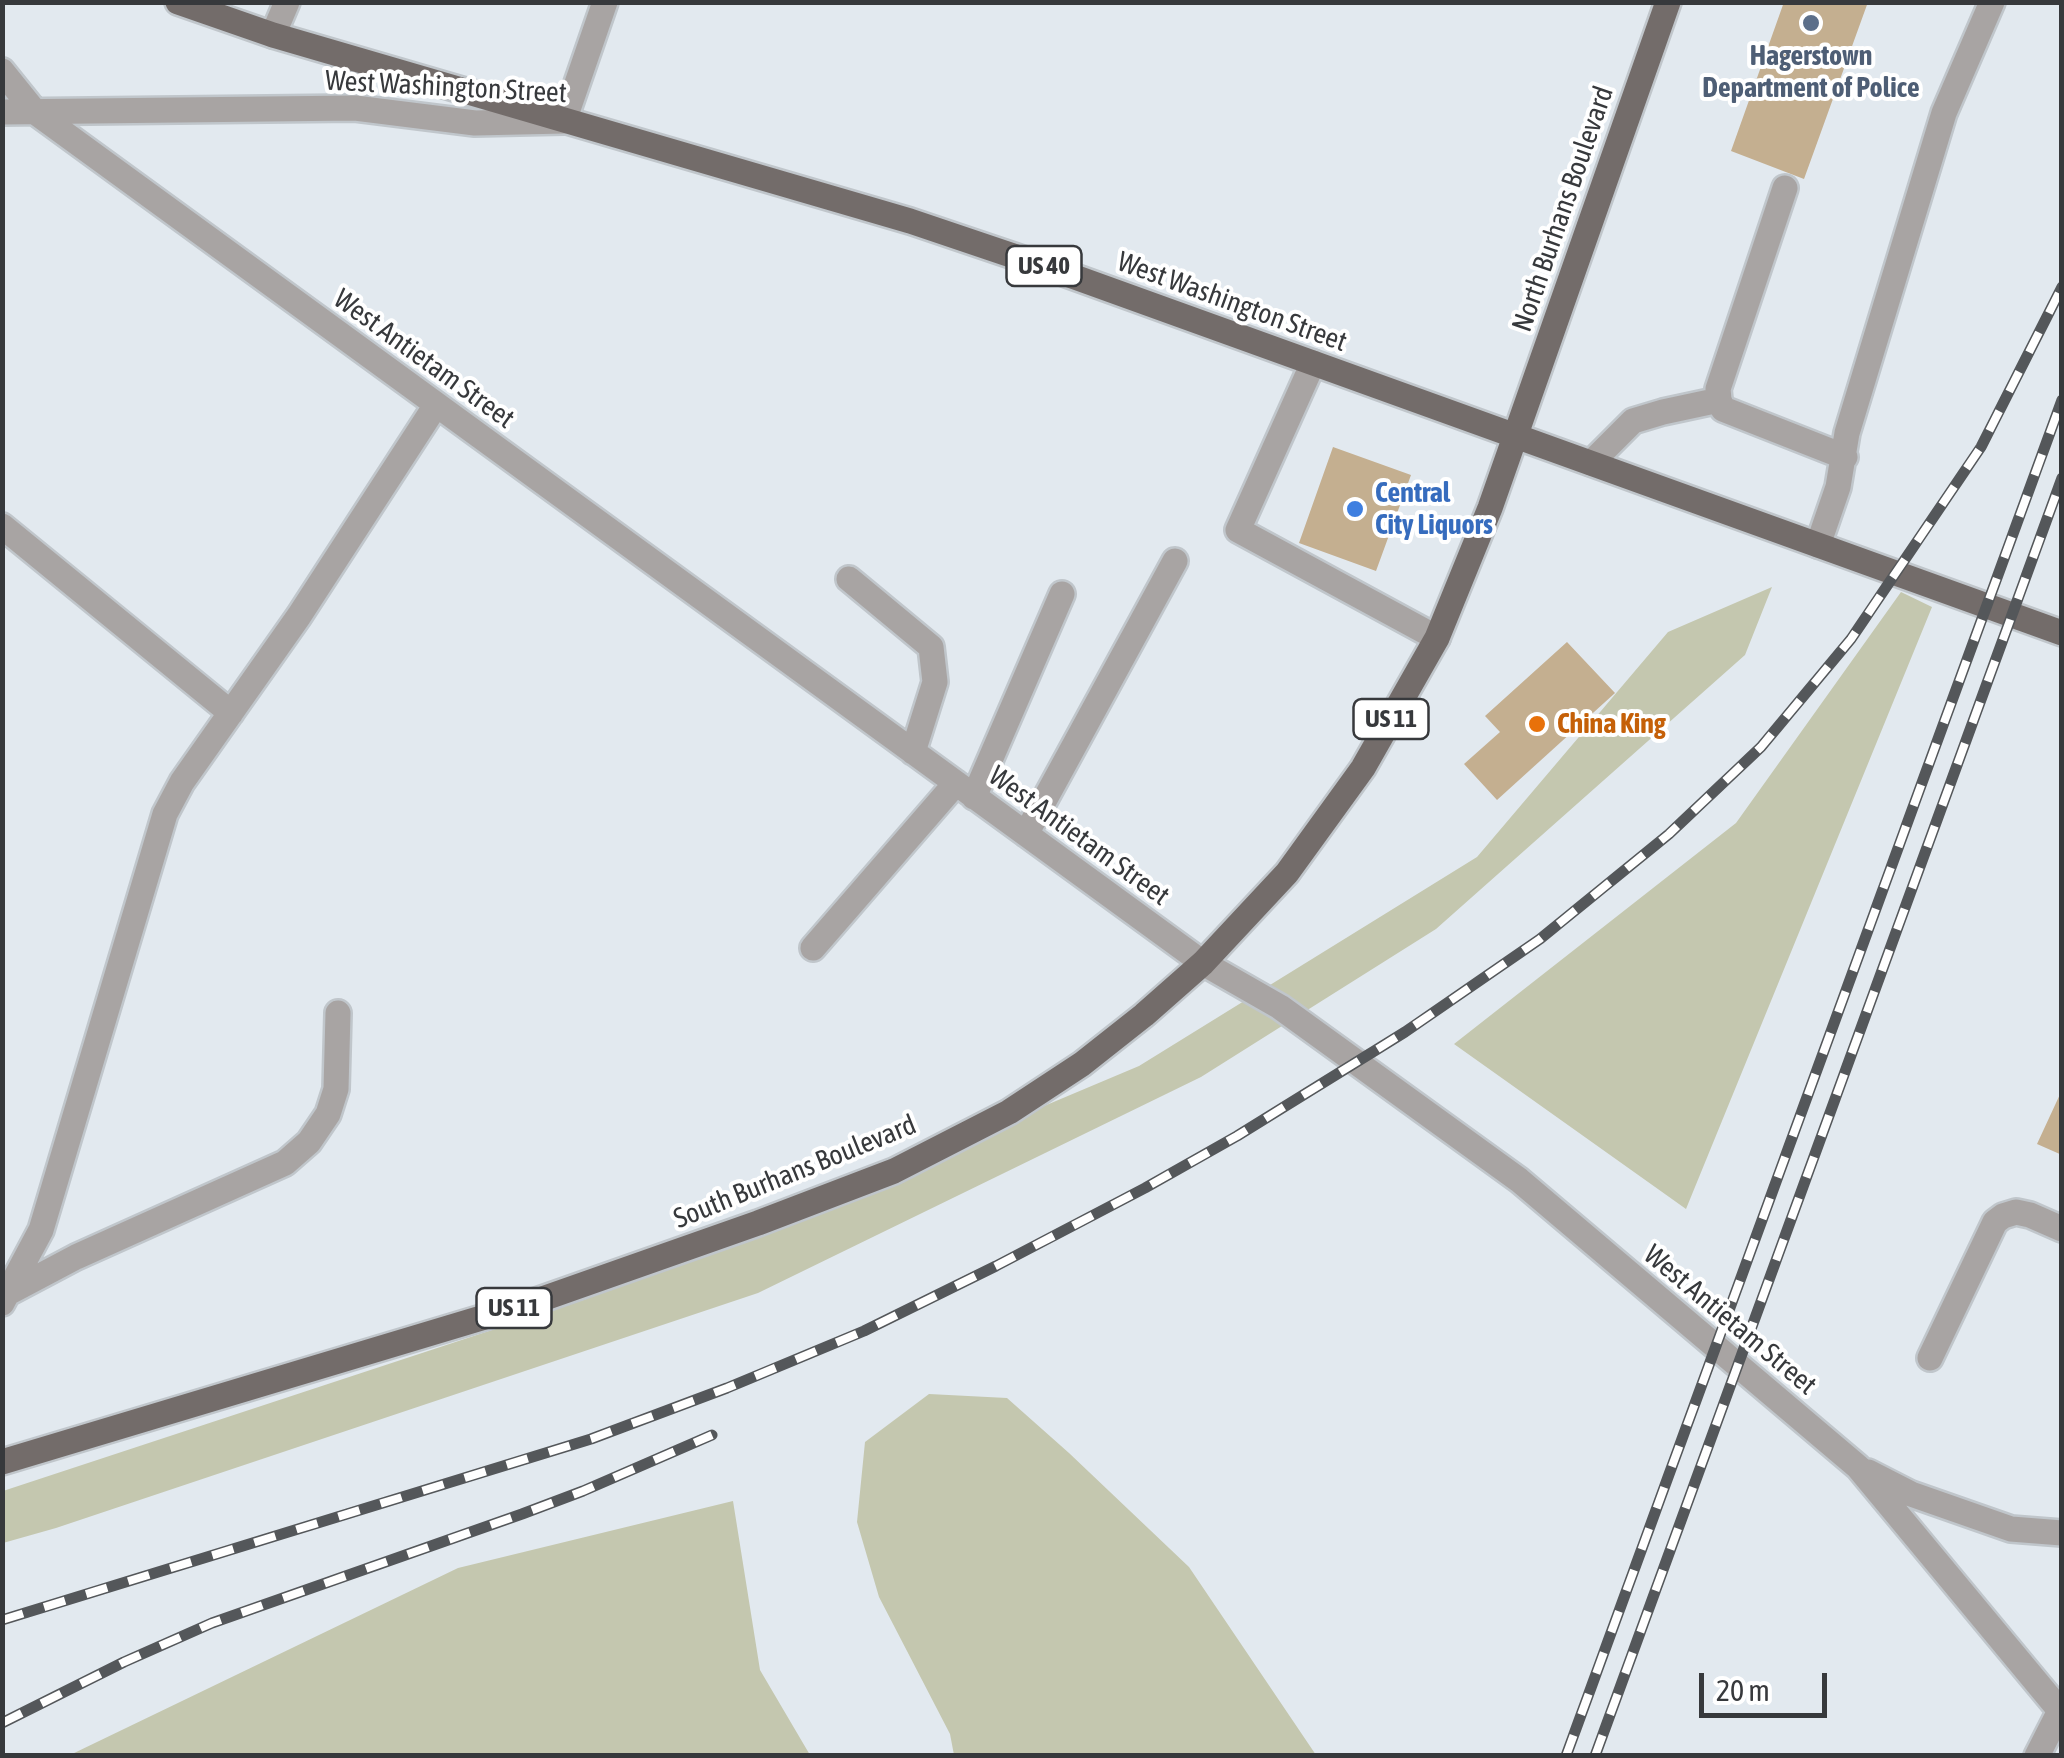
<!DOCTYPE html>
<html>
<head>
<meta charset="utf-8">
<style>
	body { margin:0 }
	#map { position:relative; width:2064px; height:1758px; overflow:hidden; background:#e2e9ef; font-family:"Asap Condensed",sans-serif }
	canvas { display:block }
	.frame { position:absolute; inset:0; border:5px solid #37393c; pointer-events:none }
	.scale { position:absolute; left:1699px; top:1673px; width:128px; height:45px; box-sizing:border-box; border:5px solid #37393c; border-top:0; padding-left:12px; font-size:30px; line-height:35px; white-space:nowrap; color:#37393c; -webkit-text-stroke:8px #fff; paint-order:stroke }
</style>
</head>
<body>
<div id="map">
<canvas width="2064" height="1758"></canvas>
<div class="frame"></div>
<div class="scale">20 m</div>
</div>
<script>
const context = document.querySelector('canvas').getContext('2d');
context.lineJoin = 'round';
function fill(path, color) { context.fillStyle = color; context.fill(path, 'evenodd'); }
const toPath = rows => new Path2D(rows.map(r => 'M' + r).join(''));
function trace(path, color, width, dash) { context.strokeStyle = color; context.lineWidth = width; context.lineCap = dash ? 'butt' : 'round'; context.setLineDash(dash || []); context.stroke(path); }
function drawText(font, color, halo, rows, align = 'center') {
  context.font = font + ' "Asap Condensed",sans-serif'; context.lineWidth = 8; context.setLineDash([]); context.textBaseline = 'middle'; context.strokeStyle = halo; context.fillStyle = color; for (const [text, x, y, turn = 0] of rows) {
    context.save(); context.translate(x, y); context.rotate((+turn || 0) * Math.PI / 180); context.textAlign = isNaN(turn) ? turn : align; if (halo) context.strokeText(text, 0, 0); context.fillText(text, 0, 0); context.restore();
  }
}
fill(toPath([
	[1772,587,1745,655,1436,929,1201,1077,758,1293,56,1528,3,1543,3,1491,586,1299,1139,1066,1477,857,1668,632],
	[1901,592,1932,607,1686,1209,1454,1044,1736,823],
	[929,1394,1007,1398,1069,1453,1189,1567,1316,1755,954,1755,950,1734,879,1597,857,1522,865,1442],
	[733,1501,760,1670,810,1755,70,1755,458,1568]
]), '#c4c7af');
fill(toPath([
	[1784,2,1868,2,1804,179,1731,151],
	[1333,447,1411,475,1376,571,1299,543],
	[1567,642,1615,693,1497,800,1464,764,1500,732,1485,716],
	[2062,1090,2062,1155,2037,1144]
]), '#c4af90');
const minor = toPath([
	[273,35,287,2],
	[2,71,35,112,1203,963,1280,1007,1519,1180,1858,1467,2062,1713],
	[2,112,355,108,475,123,564,121,605,2],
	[1785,188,1718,389,1719,400,1723,409,1845,457],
	[1313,363,1238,530,1437,638],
	[1591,463,1633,421,1663,412,1719,400],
	[2,526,231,713],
	[1818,545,1838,487,1847,433,1944,113,1992,2],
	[849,579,931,647,935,682,913,752],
	[974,797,1062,594],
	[1026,834,1175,561],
	[813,948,956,783],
	[8,1293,76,1257,285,1163,309,1142,328,1114,336,1089,338,1013],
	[2,1303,41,1230,165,814,182,782,299,616,436,405],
	[1930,1358,1995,1222,2003,1216,2016,1212,2030,1215,2062,1229],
	[1868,1472,1911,1494,2011,1529,2062,1533],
	[2037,1756,2062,1707]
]);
const major = toPath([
	[178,2,273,35,910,221,1058,271,2062,633],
	[2,1462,528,1304,758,1223,894,1171,1009,1112,1082,1064,1144,1015,1203,963,1287,873,1363,768,1437,638,1490,508,1668,2]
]);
trace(minor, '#c0c6cb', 30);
trace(major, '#c0c6cb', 30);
trace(minor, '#a8a4a3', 25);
trace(major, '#736c6a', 25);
const rail = toPath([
	[2,1620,591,1439,727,1388,864,1331,996,1266,1145,1188,1237,1136,1405,1032,1540,939,1669,834,1761,747,1851,639,1981,447,2062,287],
	[2,1723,124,1662,212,1623,522,1514,583,1491,712,1435],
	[1566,1756,2062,400],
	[1595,1756,2062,478]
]);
trace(rail, '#54575a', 11);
trace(rail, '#fff', 8, [22]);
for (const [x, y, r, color] of [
	[1811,23,10,"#5c6f8a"],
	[1355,509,10,"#3f7fe0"],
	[1537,724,10,"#e8710a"]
]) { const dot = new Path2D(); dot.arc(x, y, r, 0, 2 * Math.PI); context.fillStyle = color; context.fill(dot); trace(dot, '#fff', 4); }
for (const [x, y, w] of [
	[1044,266,75],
	[1391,719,75],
	[514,1308,75]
]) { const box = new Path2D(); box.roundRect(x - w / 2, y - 20, w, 40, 8); context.fillStyle = '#fff'; context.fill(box); trace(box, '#37393c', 2.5); }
drawText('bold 25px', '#37393c', null, [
	["US 40",1044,266],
	["US 11",1391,719],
	["US 11",514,1308]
]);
drawText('bold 28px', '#4e5e75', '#fff', [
	["Hagerstown",1811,56],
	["Department of Police",1811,88]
]);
drawText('28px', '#37393c', '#fff', [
	["West Washington Street",446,87,3],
	["North Burhans Boulevard",1563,209,-71],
	["West Washington Street",1232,302,20],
	["West Antietam Street",424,359,36],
	["West Antietam Street",1079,836,36],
	["South Burhans Boulevard",795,1172,-22],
	["West Antietam Street",1730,1320,40]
]);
drawText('bold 28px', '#366cbe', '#fff', [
	["Central",1375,493],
	["City Liquors",1375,525]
], 'left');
drawText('bold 28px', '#c56008', '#fff', [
	["China King",1557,724]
], 'left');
</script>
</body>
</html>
